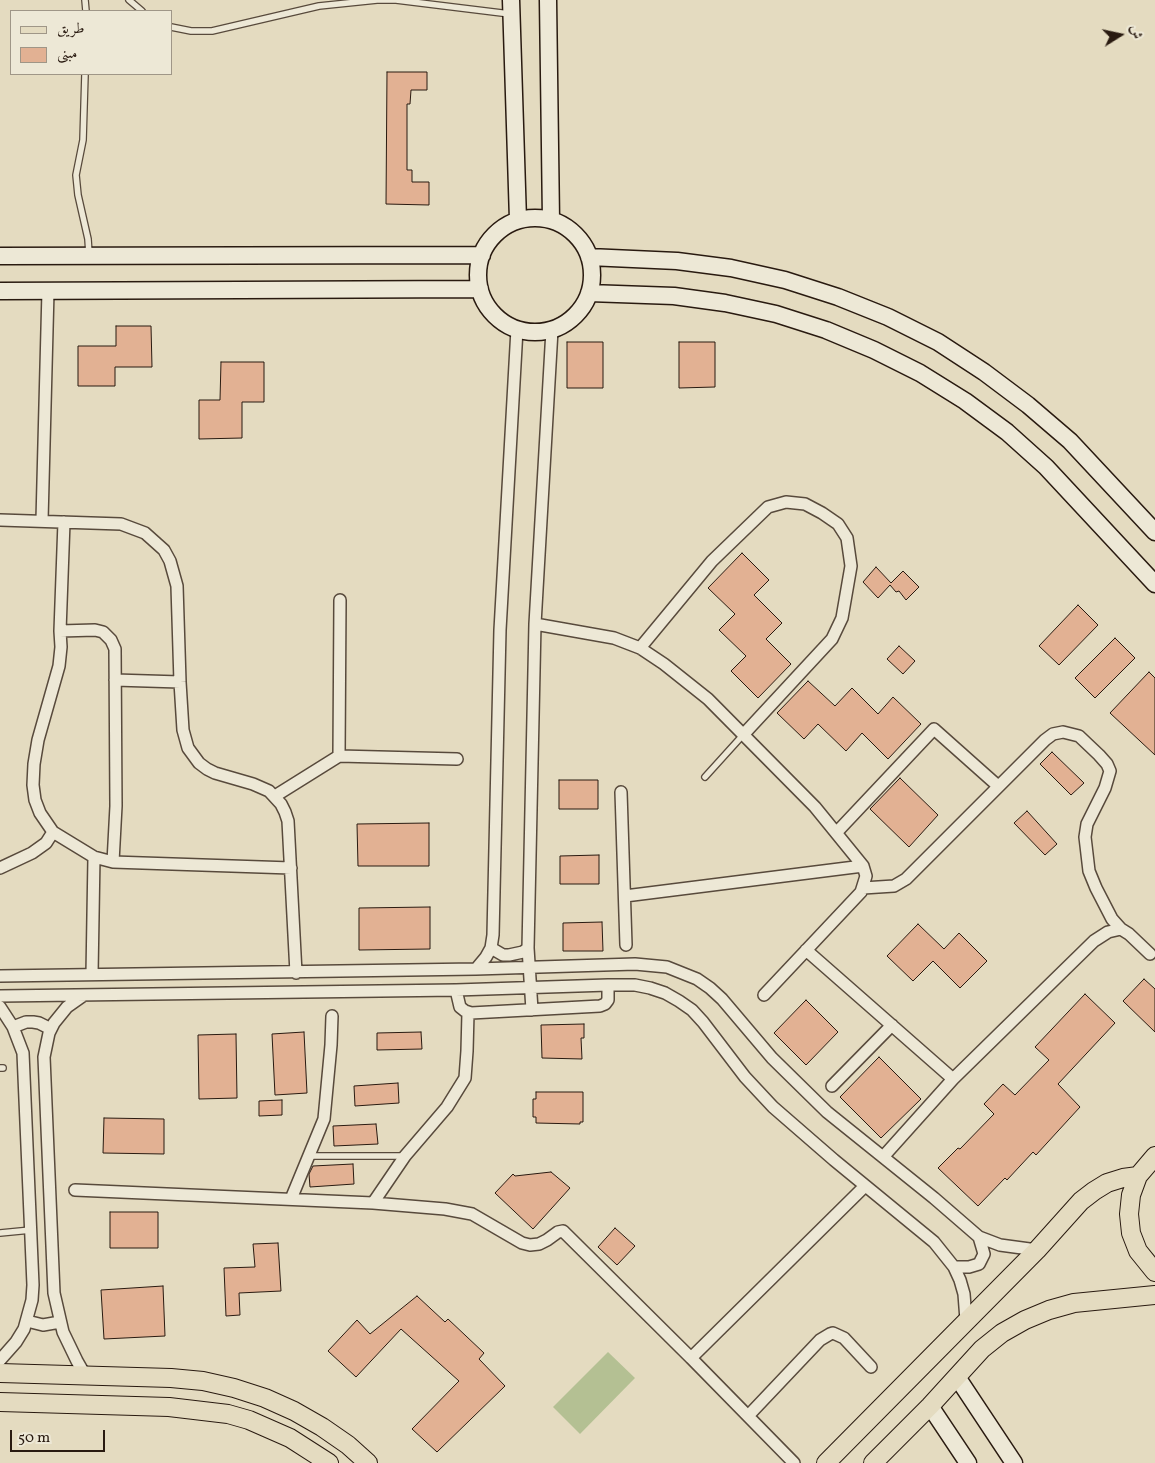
<!DOCTYPE html>
<html>
<head>
<meta charset="utf-8">
<style>
	body { margin:0 }
	#map { position:relative; width:1155px; height:1463px; overflow:hidden; background:#e4dbc0; font-family:Vollkorn,Amiri,serif }
	canvas { display:block }
	.legend { position:absolute; left:10px; top:10px; width:162px; height:65px; box-sizing:border-box; background:#ede8d6; border:1px solid #9f9687; margin:0; padding:6px 9px; list-style:none; font-size:15px; color:#291a10 }
	.legend li { display:flex; align-items:center; gap:10px; height:25px }
	.legend b { width:25px; border:1px solid #9f9687 }
	.north { position:absolute; left:1095px; top:10px; width:50px; height:50px; -webkit-text-stroke:4px #ede8d6; paint-order:stroke; rotate:80deg; font-size:14px; font-weight:700; line-height:20px; text-align:center; color:#291a10 }
	.north::after { content:''; display:block; margin:auto; width:18px; height:22px; background:#291a10; clip-path:polygon(50% 0,100% 100%,50% 72%,0 100%) }
	.scale { position:absolute; left:10px; top:1430px; width:95px; height:22px; box-sizing:border-box; border:2px solid #291a10; border-top:0; padding-left:6px; font-size:15px; line-height:18px; white-space:nowrap; color:#291a10; -webkit-text-stroke:4px #ede8d6; paint-order:stroke }
</style>
</head>
<body>
<div id="map">
<canvas width="1155" height="1463"></canvas>
<ul class="legend">
<li><b style="height:6px;background:#e4dbc0"></b>طريق</li>
<li><b style="height:14px;background:#e2b193"></b>مبنى</li>
</ul>
<div class="north">ش</div>
<div class="scale">50 m</div>
</div>
<script>
const context = document.querySelector('canvas').getContext('2d');
context.lineJoin = 'round';
function fill(path, color) { context.fillStyle = color; context.fill(path, 'evenodd'); }
const toPath = rows => new Path2D(rows.map(r => 'M' + r).join(''));
function trace(path, color, width, dash) { context.strokeStyle = color; context.lineWidth = width; context.lineCap = dash ? 'butt' : 'round'; context.setLineDash(dash || []); context.stroke(path); }
fill(toPath([
	[608,1352,635,1378,580,1434,553,1407]
]), '#b4c093');
const building = toPath([
	[387,72,427,72,427,90,411,90,410,104,407,104,407,170,412,170,412,182,429,182,429,205,386,204,387,72],
	[116,326,151,326,152,367,115,367,115,386,78,386,78,346,116,346,116,326],
	[567,342,603,342,603,388,567,388,567,342],
	[679,342,715,342,715,387,679,388,679,342],
	[221,362,264,362,264,402,242,402,242,438,199,439,199,400,220,400,221,362],
	[742,553,769,580,754,595,782,623,766,639,791,664,758,698,731,671,746,656,719,630,735,614,708,588,742,553],
	[876,567,891,583,903,571,919,587,906,600,899,591,896,592,890,585,878,598,863,582,876,567],
	[1078,605,1098,625,1059,665,1039,646,1078,605],
	[1115,638,1135,658,1095,698,1075,678,1115,638],
	[899,646,915,661,903,674,887,659,899,646],
	[1149,672,1155,678,1155,755,1110,713,1149,672],
	[808,681,835,706,852,688,878,714,893,697,921,724,888,759,862,733,846,751,818,724,804,739,777,713,808,681],
	[1052,752,1084,783,1071,795,1040,764,1052,752],
	[900,778,938,815,909,847,870,809,900,778],
	[559,780,598,780,598,809,559,809,559,780],
	[1027,811,1057,844,1045,855,1014,823,1027,811],
	[429,823,429,866,358,866,357,824,429,823],
	[599,855,599,884,560,884,560,856,599,855],
	[430,907,430,949,359,950,359,908,430,907],
	[602,922,603,951,563,951,563,923,602,922],
	[918,924,944,949,959,933,987,961,960,988,933,961,913,981,887,956,918,924],
	[1144,979,1155,989,1155,1032,1123,1001,1144,979],
	[1085,994,1115,1023,1058,1084,1080,1107,1036,1155,1033,1152,1007,1180,1005,1178,978,1206,938,1168,958,1148,960,1149,994,1114,984,1104,1003,1084,1015,1095,1049,1060,1035,1047,1085,994],
	[806,1000,838,1032,806,1065,774,1033,806,1000],
	[584,1024,584,1038,581,1038,582,1059,542,1058,541,1025,584,1024],
	[304,1032,307,1093,275,1095,272,1034,304,1032],
	[421,1032,422,1049,377,1050,377,1033,421,1032],
	[236,1034,237,1098,199,1099,198,1035,236,1034],
	[879,1057,921,1099,881,1138,840,1097,879,1057],
	[398,1083,399,1103,355,1106,354,1086,398,1083],
	[536,1092,583,1092,583,1122,580,1122,580,1124,536,1123,536,1117,533,1117,533,1099,536,1099,536,1092],
	[282,1100,282,1115,259,1116,259,1101,282,1100],
	[104,1118,164,1119,164,1154,103,1153,104,1118],
	[376,1124,378,1144,334,1146,333,1126,376,1124],
	[353,1164,354,1184,310,1187,309,1174,313,1166,353,1164],
	[551,1172,570,1188,533,1229,495,1193,513,1174,515,1176,551,1172],
	[110,1212,158,1212,158,1248,110,1248,110,1212],
	[615,1228,635,1246,617,1265,598,1247,615,1228],
	[278,1243,281,1291,239,1293,240,1315,226,1316,224,1268,255,1267,253,1244,278,1243],
	[163,1286,165,1336,104,1339,101,1290,163,1286],
	[417,1296,445,1322,448,1319,484,1353,479,1359,505,1386,437,1452,412,1429,459,1381,401,1329,356,1377,328,1351,357,1320,370,1334,417,1296]
]);
fill(building, '#e2b193');
trace(building, '#291a10', 1);
const lane = toPath([
	[85,0,86,11],
	[129,0,142,11],
	[171,27,191,31,212,31,319,6,377,0,396,0,510,14],
	[85,74,83,140,76,175,78,195,88,239,89,254],
	[705,777,743,735],
	[0,1068,3,1068],
	[309,1156,405,1156],
	[0,1233,31,1230]
]);
const street = toPath([
	[0,520,121,524,145,533,164,550,170,561,177,586,180,682,183,730,188,748,199,763,207,769,215,773,253,784,269,791,281,804,285,812,288,821,296,973],
	[42,520,48,291],
	[64,522,60,631,61,647,59,666,38,740,34,764,33,785,35,800,40,813,53,832,94,857,113,862,291,868],
	[535,624,614,638,640,648,664,664,708,699,815,807,863,866,866,876,861,892,764,995],
	[60,631,95,630,103,632,111,640,115,649,116,806,113,862],
	[640,648,712,561,768,507,786,502,805,504,822,513,838,524,847,538,851,566,842,618,832,639,743,735],
	[115,680,180,682],
	[339,756,340,600],
	[621,792,626,945],
	[275,796,339,756,457,759],
	[836,833,934,729,998,786],
	[0,868,32,853,46,843,53,832],
	[863,888,894,886,906,879,1045,740,1053,734,1063,732,1079,736,1099,755,1107,764,1110,771,1105,788,1087,824,1085,837,1089,871,1096,888,1112,919,1121,929],
	[625,896,863,866],
	[491,948,503,955,509,955,523,952,528,948],
	[806,950,953,1079],
	[476,969,486,957,491,948,493,935,500,630,517,329],
	[92,974,94,857],
	[0,976,476,969,635,964,667,967,697,979,710,988,722,999,772,1058,827,1112,934,1198,979,1237,1000,1245,1037,1250],
	[456,990,460,1007,465,1011,471,1013,600,1006,605,1004,608,1000,608,985],
	[84,995,67,1007,54,1023,49,1033,44,1057,54,1293,63,1332,77,1361,85,1375],
	[0,996,456,990,608,985,635,985,650,988,665,993,679,1001,692,1010,703,1022,745,1077,773,1107,834,1160,934,1242,954,1267,960,1280,964,1294,966,1320],
	[0,1007,13,1027,23,1053,33,1285,32,1300,24,1329,16,1342,0,1360],
	[532,1010,528,948,535,624,552,330],
	[13,1027,26,1022,33,1022,39,1023,51,1029],
	[832,1086,892,1025],
	[883,1157,953,1079,1094,941,1108,932,1121,929,1129,934,1150,954],
	[75,1190,373,1203,445,1209,472,1214,522,1243,530,1245,539,1244,547,1240,558,1232,563,1231,691,1358],
	[291,1199,324,1119,331,1045,332,1016],
	[373,1203,405,1156,447,1107,465,1078,467,1051,468,1013],
	[954,1267,969,1267,979,1264,984,1254,979,1237],
	[27,1321,43,1325,60,1322],
	[748,1416,820,1340,830,1334,833,1333,844,1338,871,1367],
	[794,1463,691,1358,865,1186]
]);
const secondary = toPath([
	[511,0,518,220],
	[548,0,551,220],
	'478 275a57 57 0 1 1 114 0a57 57 0 1 1-114 0Z',
	[0,256,482,255],
	[589,257,677,261,731,268,785,280,838,297,888,317,938,342,984,372,1028,405,1070,441,1155,532],
	[0,291,480,289],
	[589,293,674,296,725,303,776,314,826,330,874,350,920,373,965,401,1007,432,1046,467,1155,584],
	[957,1377,1014,1463],
	[930,1406,968,1463]
]);
const primary = toPath([
	[1155,1156,1138,1176,1131,1195,1129,1214,1131,1233,1138,1251,1155,1272],
	[0,1373,171,1378,203,1381,234,1388,265,1398,294,1411,322,1427,348,1445,368,1463],
	[0,1402,169,1407,228,1414,249,1420,290,1438,329,1463],
	[826,1463,1037,1250,1081,1201,1094,1191,1107,1183,1123,1178,1138,1176],
	[873,1463,930,1406,982,1349,1002,1333,1025,1320,1049,1310,1074,1303,1155,1295]
]);
trace(lane, '#584a3c', 8);
trace(street, '#584a3c', 14);
trace(secondary, '#291a10', 19);
trace(primary, '#291a10', 20);
trace(lane, '#ede8d6', 5.5);
trace(street, '#ede8d6', 11);
trace(secondary, '#ede8d6', 16);
trace(primary, '#e4dbc0', 18);
</script>
</body>
</html>
